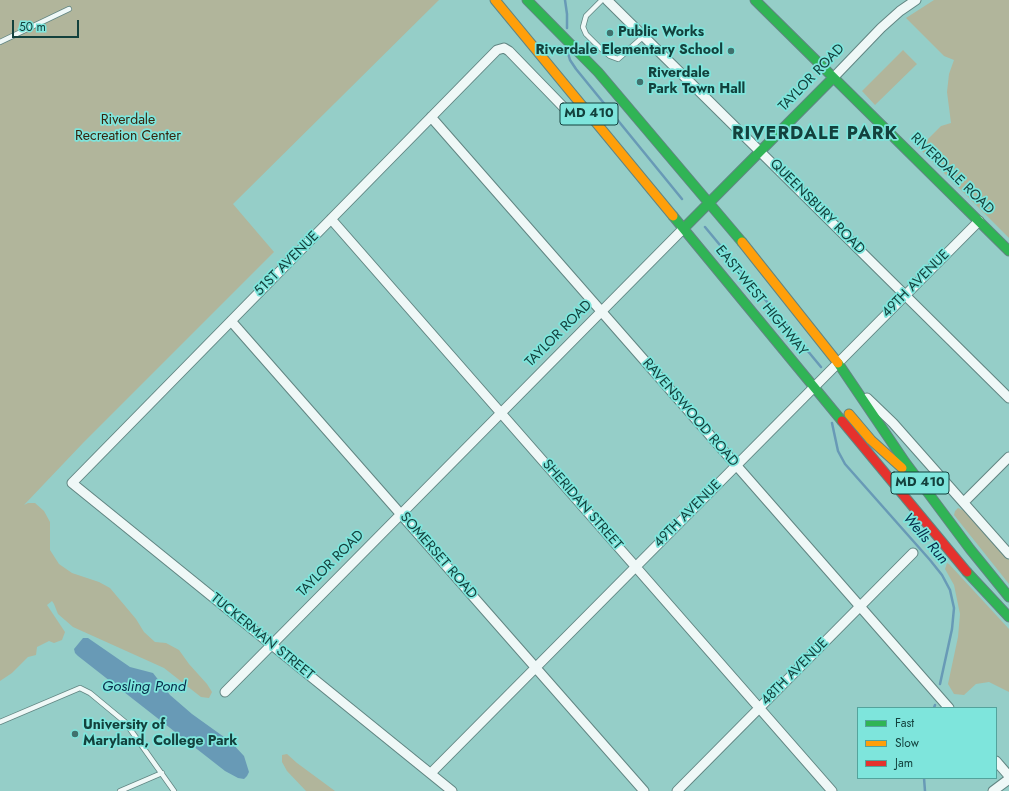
<!DOCTYPE html>
<html>
<head>
<meta charset="utf-8">
<style>
	body { margin:0 }
	#map { position:relative; width:1009px; height:791px; overflow:hidden; background:#95cec8; font-family:Jost,sans-serif }
	canvas { display:block }
	.legend { position:absolute; left:857px; top:707px; width:140px; height:72px; box-sizing:border-box; background:#7ee5dc; border:1px solid #53a39c; margin:0; padding:5px 7px; list-style:none; font-size:12px; color:#13413d }
	.legend li { display:flex; align-items:center; gap:8px; height:20px }
	.legend b { width:20px; border:1px solid #53a39c }
	.scale { position:absolute; left:12px; top:20px; width:67px; height:18px; box-sizing:border-box; border:2px solid #13413d; border-top:0; padding-left:5px; font-size:12px; line-height:14px; white-space:nowrap; color:#13413d; -webkit-text-stroke:3px #7ee5dc; paint-order:stroke }
</style>
</head>
<body>
<div id="map">
<canvas width="1009" height="791"></canvas>
<ul class="legend">
<li><b style="height:5px;background:#30b455"></b>Fast</li>
<li><b style="height:5px;background:#ff9f0a"></b>Slow</li>
<li><b style="height:5px;background:#e5322d"></b>Jam</li>
</ul>
<div class="scale">50 m</div>
</div>
<script>
const context = document.querySelector('canvas').getContext('2d');
context.lineJoin = 'round';
function fill(path, color) { context.fillStyle = color; context.fill(path, 'evenodd'); }
const toPath = rows => new Path2D(rows.map(r => 'M' + r).join(''));
function trace(path, color, width, dash) { context.strokeStyle = color; context.lineWidth = width; context.lineCap = dash ? 'butt' : 'round'; context.setLineDash(dash || []); context.stroke(path); }
function drawText(font, color, halo, rows, align = 'center') {
  context.font = font + ' Jost,sans-serif'; context.lineWidth = 3.5; context.setLineDash([]); context.textBaseline = 'middle'; context.strokeStyle = halo; context.fillStyle = color; for (const [text, x, y, turn = 0] of rows) {
    context.save(); context.translate(x, y); context.rotate((+turn || 0) * Math.PI / 180); context.textAlign = isNaN(turn) ? turn : align; if (halo) context.strokeText(text, 0, 0); context.fillText(text, 0, 0); context.restore();
  }
}
fill(toPath([
	[0,0,439,0,233,204,274,252,83,443,24,505,28,503,35,503,44,511,50,522,50,550,59,564,72,573,99,582,110,588,136,619,144,632,155,642,166,643,179,650,189,664,207,684,212,692,209,698,201,697,164,668,73,627,58,614,54,604,52,601,47,605,65,632,62,640,54,643,49,641,37,647,36,655,28,657,12,673,0,681],
	[934,0,1009,0,1009,238,919,148,941,126,951,123,947,92,949,74,954,60,944,56,906,18],
	[903,50,917,64,875,105,862,91],
	[958,508,967,512,1009,560,1009,584,954,515,955,511],
	[947,563,949,564,1009,629,1009,692,989,682,976,684,964,695,954,694,948,684,958,637,960,614,954,585,945,569],
	[287,754,297,763,335,791,306,791,287,771,282,762,282,755]
]), '#b1b59b');
fill(toPath([
	[83,638,88,638,130,667,153,673,170,695,192,714,231,742,244,756,249,772,247,776,244,779,238,778,225,771,78,656,75,653,74,649]
]), '#689ab6');
trace(toPath([
	[565,0,567,14,567,28],
	[567,50,570,60,576,69,682,199],
	[705,227,821,367],
	[832,423,838,451,845,464,930,560,942,575,950,590,954,608,952,629,940,684],
	[934,708,935,705],
	[924,778,925,791]
]), '#689ab6', 2.5);
const lane = toPath([
	[602,0,586,16,583,27,586,34,599,47,610,56,618,59,644,36],
	[0,42,69,9],
	[0,722,80,688,90,693,125,722,174,791],
	[120,791,162,773]
]);
const street = toPath([
	[607,0,1009,398],
	[833,78,881,28,900,11,916,0],
	[431,117,949,708],
	[331,219,832,791],
	[231,321,644,791],
	[867,398,893,423,1009,554],
	[964,502,1009,457],
	[225,692,684,228],
	[996,761,1009,776],
	[431,773,979,221],
	[452,791,72,483,497,50,504,48,509,51,575,119],
	[677,791,913,553],
	[993,791,1009,779]
]);
const fast = toPath([
	[527,0,598,72,742,242],
	[755,0,1009,251],
	[673,216,842,421],
	[684,228,833,78],
	[838,363,905,462,970,549,1009,597],
	[967,572,1009,617]
]);
const slow = toPath([
	[495,0,673,216],
	[742,242,838,363],
	[849,414,871,440,902,468]
]);
const jam = toPath([
	[842,421,967,572]
]);
trace(lane, '#618582', 6);
trace(street, '#618582', 11);
trace(fast, '#618582', 11);
trace(slow, '#618582', 11);
trace(jam, '#618582', 11);
trace(lane, '#eff8f7', 4.5);
trace(street, '#eff8f7', 9);
trace(fast, '#30b455', 9);
trace(slow, '#ff9f0a', 9);
trace(jam, '#e5322d', 9);
for (const [x, y, r, color] of [
	[610,33,4,"#40726e"],
	[731,51,4,"#40726e"],
	[640,82,4,"#40726e"],
	[75,734,4,"#40726e"]
]) { const dot = new Path2D(); dot.arc(x, y, r, 0, 2 * Math.PI); context.fillStyle = color; context.fill(dot); trace(dot, '#7ee5dc', 1.5); }
for (const [x, y, w] of [
	[589,114,58],
	[920,483,58]
]) { const box = new Path2D(); box.roundRect(x - w / 2, y - 11, w, 22, 3); context.fillStyle = '#7ee5dc'; context.fill(box); trace(box, '#13413d', 1); }
drawText('bold 13px', '#13413d', null, [
	["MD 410",589,114],
	["MD 410",920,483]
]);
drawText('bold 14px', '#13413d', '#7ee5dc', [
	["Public Works",618,33],
	["Riverdale Elementary School",723,51,"right"],
	["Riverdale",648,74],
	["Park Town Hall",648,90],
	["University of",83,726],
	["Maryland, College Park",83,742]
], 'left');
drawText('14px', '#13413d', '#7ee5dc', [
	["TAYLOR ROAD",812,78,-46],
	["RIVERDALE ROAD",952,174,44],
	["QUEENSBURY ROAD",817,207,45],
	["51ST AVENUE",287,264,-45],
	["49TH AVENUE",916,284,-45],
	["EAST-WEST HIGHWAY",761,301,51],
	["TAYLOR ROAD",559,334,-45],
	["RAVENSWOOD ROAD",690,413,49],
	["SHERIDAN STREET",582,505,49],
	["49TH AVENUE",688,514,-45],
	["SOMERSET ROAD",438,556,49],
	["TAYLOR ROAD",331,564,-45],
	["TUCKERMAN STREET",262,637,39],
	["48TH AVENUE",795,672,-45]
]);
drawText('14px', '#38240e', '#7ee5dc', [
	["Riverdale",128,121],
	["Recreation Center",128,137]
]);
drawText('italic 15px', '#062c4a', '#7ee5dc', [
	["Wells Run",925,539,50],
	["Gosling Pond",144,687]
]);
context.letterSpacing = '1px';
drawText('bold 18px', '#13413d', '#7ee5dc', [
	["RIVERDALE PARK",815,135]
]);
context.letterSpacing = '0px';
</script>
</body>
</html>
